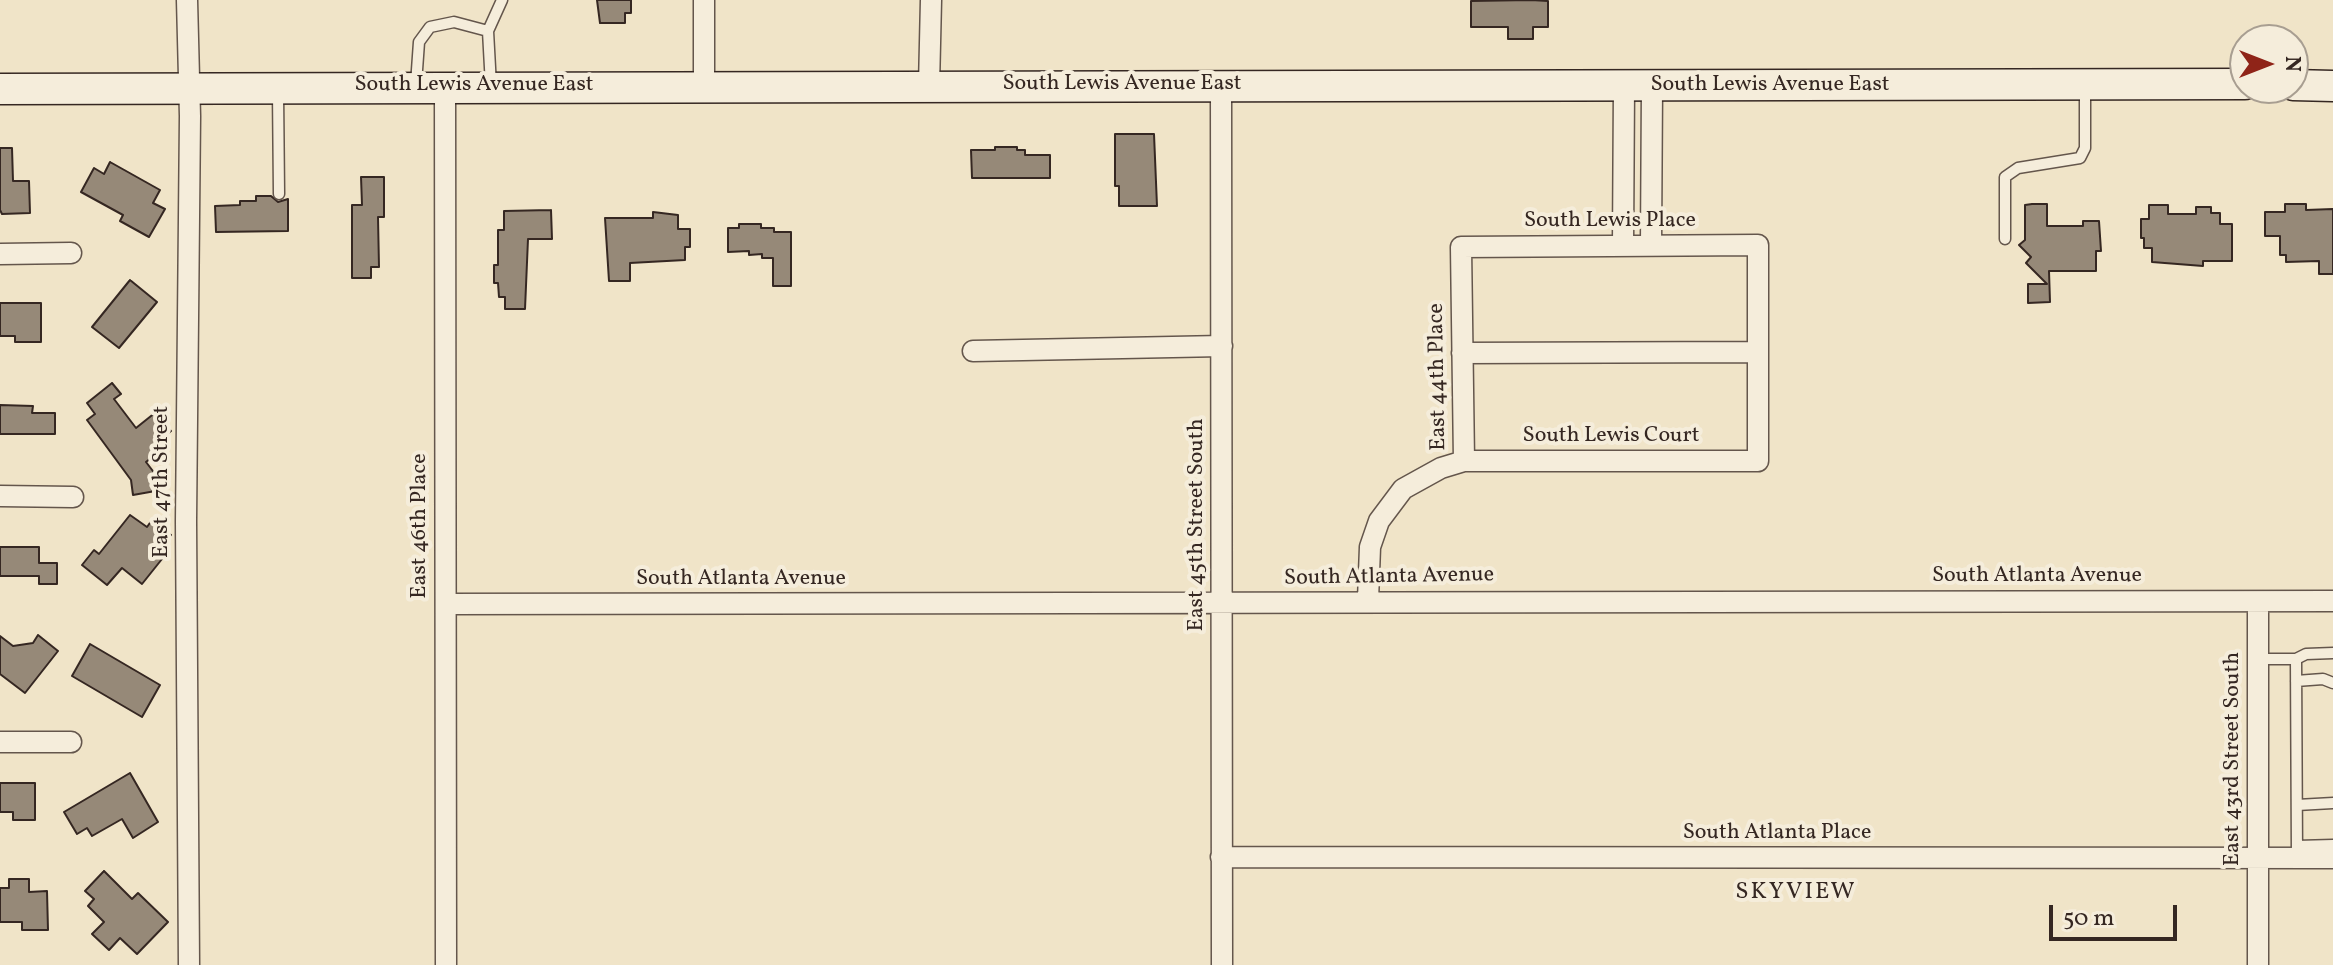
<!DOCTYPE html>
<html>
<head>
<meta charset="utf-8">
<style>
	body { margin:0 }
	#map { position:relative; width:2333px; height:965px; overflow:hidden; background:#f0e4c8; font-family:Vollkorn,serif }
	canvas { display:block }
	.north { position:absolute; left:2229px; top:24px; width:80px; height:80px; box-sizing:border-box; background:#f5eddb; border:2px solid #a89e91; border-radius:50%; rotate:90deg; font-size:22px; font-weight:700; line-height:32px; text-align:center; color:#352722 }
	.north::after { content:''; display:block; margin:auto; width:28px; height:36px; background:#8f2418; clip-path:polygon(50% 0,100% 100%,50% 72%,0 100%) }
	.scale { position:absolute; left:2049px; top:905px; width:128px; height:36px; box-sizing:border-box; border:4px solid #352722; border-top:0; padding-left:10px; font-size:24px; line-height:28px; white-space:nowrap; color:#352722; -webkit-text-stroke:6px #f5eddb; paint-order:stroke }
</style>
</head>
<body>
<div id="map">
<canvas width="2333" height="965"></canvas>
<div class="north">N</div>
<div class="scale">50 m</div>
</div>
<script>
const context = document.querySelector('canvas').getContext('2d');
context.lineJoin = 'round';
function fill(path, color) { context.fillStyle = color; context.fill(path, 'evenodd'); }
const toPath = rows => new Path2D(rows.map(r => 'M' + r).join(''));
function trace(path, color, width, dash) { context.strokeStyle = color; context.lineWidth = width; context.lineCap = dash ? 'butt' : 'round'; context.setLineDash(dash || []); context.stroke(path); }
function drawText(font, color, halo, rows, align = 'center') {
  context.font = font + ' Vollkorn,serif'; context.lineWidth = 8; context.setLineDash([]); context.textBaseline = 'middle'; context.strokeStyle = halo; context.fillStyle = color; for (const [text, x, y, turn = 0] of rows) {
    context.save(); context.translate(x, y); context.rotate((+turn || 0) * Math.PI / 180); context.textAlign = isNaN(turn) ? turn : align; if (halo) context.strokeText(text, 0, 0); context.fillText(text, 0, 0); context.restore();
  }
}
const building = toPath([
	[597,0,631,0,631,13,625,13,625,23,600,23,597,0],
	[1531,0,1548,1,1548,27,1533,27,1533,39,1508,39,1508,27,1471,27,1471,1,1531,0],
	[1115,134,1154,134,1157,206,1119,206,1119,186,1115,186,1115,134],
	[995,147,1017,147,1017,150,1025,150,1025,155,1050,155,1050,178,972,178,971,150,995,150,995,147],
	[0,148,12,148,13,181,29,181,30,213,2,214,0,210,0,148],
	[110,162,160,190,153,203,165,209,149,237,120,221,123,215,81,192,94,168,104,174,110,162],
	[361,177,384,177,384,217,378,217,379,267,371,267,371,278,352,278,352,205,362,205,361,177],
	[256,196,271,196,278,202,288,199,288,231,216,232,215,206,240,205,240,201,256,201,256,196],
	[2032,204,2047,204,2047,226,2083,226,2083,221,2099,221,2101,251,2096,251,2096,271,2049,271,2050,302,2028,303,2028,284,2047,284,2026,263,2031,257,2019,245,2025,240,2025,205,2032,204],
	[2285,204,2306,204,2306,210,2333,209,2333,274,2319,274,2319,261,2286,262,2286,255,2280,255,2280,236,2265,236,2265,212,2285,212,2285,204],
	[2149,205,2168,205,2168,214,2196,214,2196,207,2211,207,2211,213,2220,213,2220,224,2232,224,2232,261,2203,261,2203,266,2152,262,2152,248,2144,248,2144,238,2141,238,2141,219,2149,219,2149,205],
	[551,210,552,239,528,239,525,309,505,309,505,297,499,297,498,283,494,283,494,265,498,265,498,230,504,230,504,211,551,210],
	[653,212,678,215,678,229,690,229,690,247,685,247,685,260,630,263,630,281,609,281,605,218,653,218,653,212],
	[739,224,761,224,761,228,774,228,774,232,791,232,791,286,773,286,773,258,762,258,762,254,749,255,749,251,728,252,728,228,739,228,739,224],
	[130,280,157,302,119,348,92,327,130,280],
	[0,303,41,303,41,342,15,342,15,336,0,336,0,303],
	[112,383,121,394,114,399,136,428,156,412,171,431,156,443,157,453,146,462,159,479,161,490,133,495,131,480,87,420,95,414,87,403,112,383],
	[0,405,33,406,32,413,55,413,55,434,0,434,0,405],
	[130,515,147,527,152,520,171,535,164,544,170,549,142,584,122,568,107,585,82,565,94,550,99,554,130,515],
	[0,547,39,547,39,563,57,563,57,584,39,584,39,576,0,576,0,547],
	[38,635,58,651,25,693,0,674,0,636,13,646,33,643,38,635],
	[90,644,160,685,142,717,72,676,90,644],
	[130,773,158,822,133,838,122,819,92,836,87,828,77,834,64,812,130,773],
	[0,783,35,783,35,820,13,820,13,812,0,812,0,783],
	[104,871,132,899,138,893,168,922,137,954,120,938,109,950,92,934,104,922,88,906,94,899,85,891,104,871],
	[9,879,29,879,29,892,47,891,48,930,22,930,22,922,0,922,0,888,9,888,9,879]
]);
fill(building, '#968978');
trace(building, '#352722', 2);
const service = toPath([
	[416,84,419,42,430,27,454,22,488,31],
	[491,86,488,31,502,0],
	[278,92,279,194],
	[2005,239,2005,177,2018,168,2080,158,2085,148,2085,86],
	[2258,659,2296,659,2297,858],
	[2296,659,2306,654,2333,653],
	[2296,681,2323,679,2333,683],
	[2297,805,2333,803],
	[2297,846,2333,845]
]);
const minor = toPath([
	[187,0,190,116,186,521,189,965],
	[1221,85,1222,965],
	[445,86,446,965],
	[704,86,704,0],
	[929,86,931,0],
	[1623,245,1624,86],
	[1651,245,1652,86],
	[0,254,71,253],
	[973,351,1222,346],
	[1462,353,1758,352],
	[0,496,73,497],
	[1368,600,1370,547,1379,521,1403,489,1441,468,1464,461,1758,461,1758,245,1461,247,1464,461],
	[446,604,2333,601],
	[0,742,71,742],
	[1221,857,2333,858],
	[2258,965,2258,602]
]);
const secondary = toPath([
	[2293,85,2333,86],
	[0,89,2245,84]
]);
trace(service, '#64564c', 13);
trace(minor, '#64564c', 23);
trace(secondary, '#352722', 33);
trace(service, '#f5eddb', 10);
trace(minor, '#f5eddb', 20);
trace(secondary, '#f5eddb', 30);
drawText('22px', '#352722', '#f5eddb', [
	["South Lewis Avenue East",1122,85],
	["South Lewis Avenue East",474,86],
	["South Lewis Avenue East",1770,86],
	["South Lewis Place",1610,222],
	["East 44th Place",1439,377,-91],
	["South Lewis Court",1611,437],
	["East 47th Street",163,482,-90],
	["East 45th Street South",1198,525,-90],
	["East 46th Place",421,526,-90],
	["South Atlanta Avenue",2037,577],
	["South Atlanta Avenue",1389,578,-1],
	["South Atlanta Avenue",741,580],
	["East 43rd Street South",2234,759,-90],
	["South Atlanta Place",1777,834]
]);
context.letterSpacing = '2px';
drawText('24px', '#352722', '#f5eddb', [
	["SKYVIEW",1796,894]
]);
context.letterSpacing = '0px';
</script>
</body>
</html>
